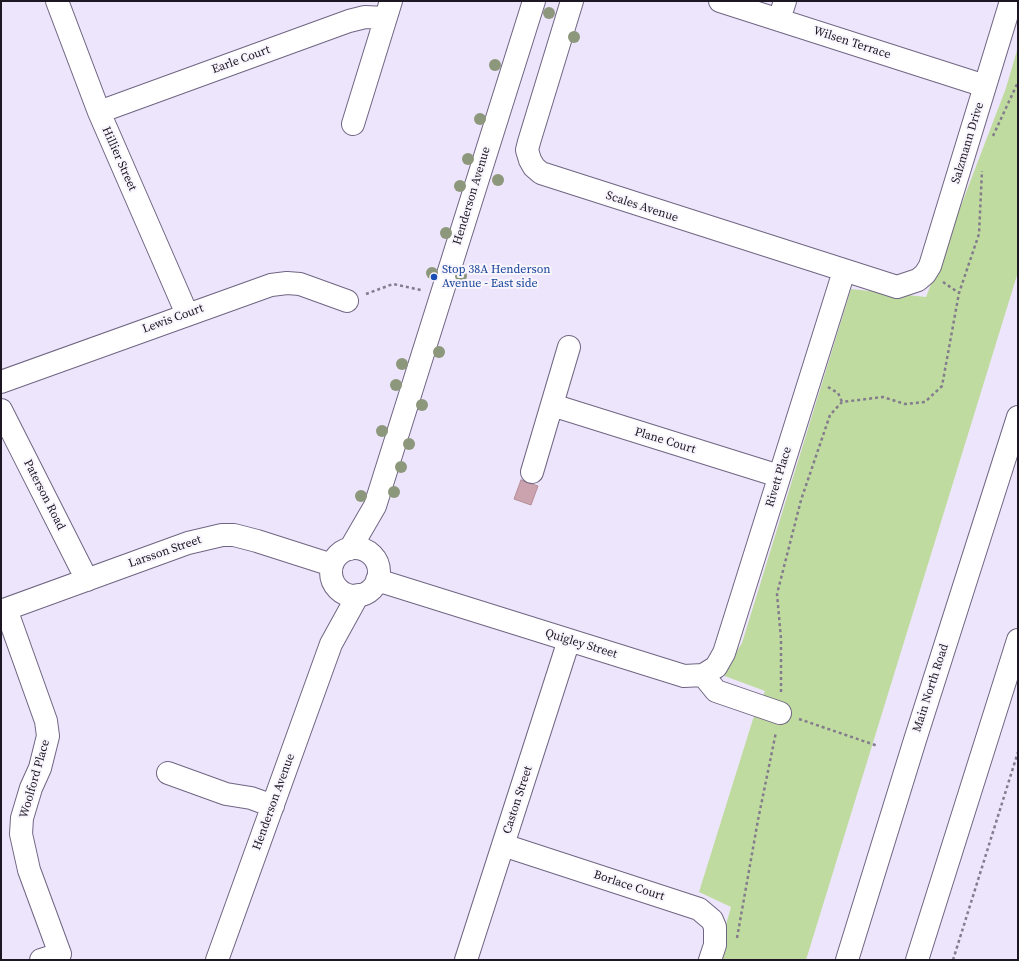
<!DOCTYPE html>
<html>
<head>
<meta charset="utf-8">
<style>
	body { margin:0 }
	#map { position:relative; width:1019px; height:961px; overflow:hidden; background:#ede5fb; font-family:"Source Serif 4",serif }
	canvas { display:block }
	.frame { position:absolute; inset:0; border:2px solid #1c1723; pointer-events:none }
</style>
</head>
<body>
<div id="map">
<canvas width="1019" height="961"></canvas>
<div class="frame"></div>
</div>
<script>
const context = document.querySelector('canvas').getContext('2d');
context.lineJoin = 'round';
function fill(path, color) { context.fillStyle = color; context.fill(path, 'evenodd'); }
const toPath = rows => new Path2D(rows.map(r => 'M' + r).join(''));
function trace(path, color, width, dash) { context.strokeStyle = color; context.lineWidth = width; context.lineCap = dash ? 'butt' : 'round'; context.setLineDash(dash || []); context.stroke(path); }
function drawText(font, color, halo, rows, align = 'center') {
  context.font = font + ' "Source Serif 4",serif'; context.lineWidth = 4; context.setLineDash([]); context.textBaseline = 'middle'; context.strokeStyle = halo; context.fillStyle = color; for (const [text, x, y, turn = 0] of rows) {
    context.save(); context.translate(x, y); context.rotate((+turn || 0) * Math.PI / 180); context.textAlign = isNaN(turn) ? turn : align; if (halo) context.strokeText(text, 0, 0); context.fillText(text, 0, 0); context.restore();
  }
}
fill(toPath([
	[1018,47,1018,272,806,960,716,960,731,907,699,892,753,719,765,691,722,675,742,643,851,289,926,297,1006,88]
]), '#c0db9f');
const building = toPath([
	[521,480,538,486,531,505,514,499,521,480]
]);
fill(building, '#cba3af');
trace(building, '#b48d98', 1);
const minor = toPath([
	[57,1,99,112,187,314],
	[572,1,529,142,527,150,530,160,534,167,541,173,897,287,918,280,925,274,930,266,1011,1],
	[720,1,985,86],
	[779,20,785,1],
	[99,112,349,21,365,17,385,18],
	[353,124,391,1],
	[1,382,271,285,287,283,300,284,347,301],
	[552,405,779,476],
	[1,410,87,580],
	[532,472,569,347],
	'331 572a24 24 0 1 1 48 0a24 24 0 1 1-48 0Z',
	[350,549,375,506,534,1],
	[377,580,684,676,703,675,716,691,780,713],
	[6,609,46,721,48,736,40,768,31,788,22,818,21,834,29,870,60,954,41,960],
	[1,611,188,543,222,535,234,535,257,541,332,565],
	[703,675,716,667,724,653,844,271],
	[168,773,226,794,251,798,273,806],
	[503,845,699,909,712,920,715,927,715,945,710,960],
	[217,960,331,644,358,595],
	[466,960,569,640]
]);
const highway = toPath([
	[847,960,915,740,1018,417],
	[917,960,1018,640]
]);
trace(minor, '#706583', 24);
trace(highway, '#706583', 24);
trace(toPath([
	[993,136,1018,82],
	[943,282,959,293],
	[366,294,393,284,421,290],
	[828,387,838,393,842,402],
	[781,692,781,639,777,594,801,500,830,415,842,402,883,397,905,404,925,402,942,386,959,293,979,234,982,171],
	[799,719,878,746],
	[737,938,758,820,776,732],
	[953,960,1018,752]
]), '#837c8d', 2.5, [3, 3]);
trace(minor, '#fff', 22);
trace(highway, '#fff', 22);
context.fillStyle = '#8d977b';
for (const [x, y] of [
	[549,13],
	[574,37],
	[495,65],
	[480,119],
	[468,159],
	[498,180],
	[460,186],
	[446,233],
	[432,273],
	[461,276],
	[439,352],
	[402,364],
	[396,385],
	[422,405],
	[382,431],
	[409,444],
	[401,467],
	[394,492],
	[361,496]
]) { context.beginPath(); context.arc(x, y, 6, 0, 2 * Math.PI); context.fill(); }
for (const [x, y, r, color] of [
	[434,277,4,"#1a4fb4"]
]) { const dot = new Path2D(); dot.arc(x, y, r, 0, 2 * Math.PI); context.fillStyle = color; context.fill(dot); trace(dot, '#f8f5fd', 1.5); }
drawText('12px', '#1c1723', '#f8f5fd', [
	["Wilsen Terrace",852,43,18],
	["Earle Court",241,60,-20],
	["Salzmann Drive",968,143,-73],
	["Hillier Street",119,159,66],
	["Henderson Avenue",472,196,-73],
	["Scales Avenue",642,207,18],
	["Lewis Court",173,319,-20],
	["Plane Court",665,441,17],
	["Rivett Place",779,477,-73],
	["Paterson Road",44,495,63],
	["Larsson Street",165,552,-19],
	["Quigley Street",581,644,17],
	["Main North Road",931,688,-72],
	["Woolford Place",35,779,-74],
	["Caston Street",518,800,-72],
	["Henderson Avenue",274,802,-70],
	["Borlace Court",629,886,18]
]);
drawText('12px', '#164399', '#f8f5fd', [
	["Stop 38A Henderson",442,270],
	["Avenue - East side",442,284]
], 'left');
</script>
</body>
</html>
